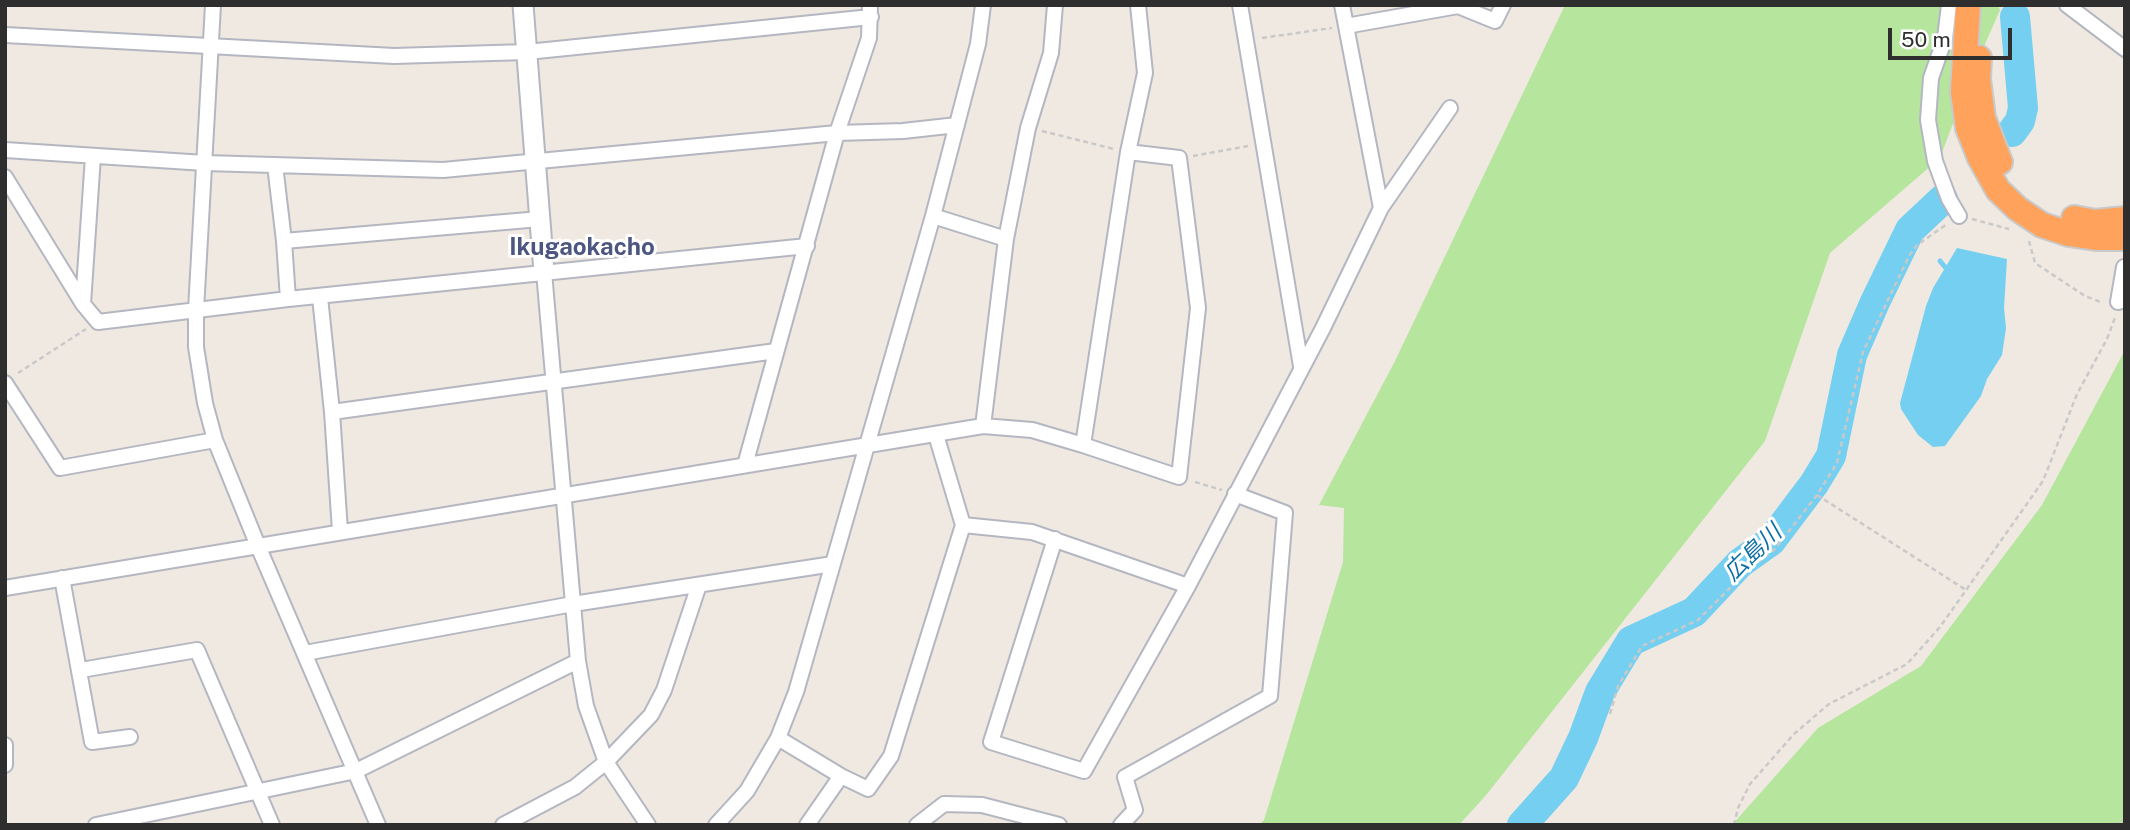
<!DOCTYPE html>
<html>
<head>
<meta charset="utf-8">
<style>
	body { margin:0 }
	#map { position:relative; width:2130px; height:830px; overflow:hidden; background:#efe9e1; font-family:"Public Sans",sans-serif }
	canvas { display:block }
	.frame { position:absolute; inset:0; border:7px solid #2e2e2e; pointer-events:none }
	.scale { position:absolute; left:1888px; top:28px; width:124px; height:32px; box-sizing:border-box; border:4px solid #2e2e2e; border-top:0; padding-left:9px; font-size:21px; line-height:24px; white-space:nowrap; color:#2e2e2e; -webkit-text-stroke:5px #fff; paint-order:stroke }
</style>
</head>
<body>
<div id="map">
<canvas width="2130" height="830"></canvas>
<div class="frame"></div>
<div class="scale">50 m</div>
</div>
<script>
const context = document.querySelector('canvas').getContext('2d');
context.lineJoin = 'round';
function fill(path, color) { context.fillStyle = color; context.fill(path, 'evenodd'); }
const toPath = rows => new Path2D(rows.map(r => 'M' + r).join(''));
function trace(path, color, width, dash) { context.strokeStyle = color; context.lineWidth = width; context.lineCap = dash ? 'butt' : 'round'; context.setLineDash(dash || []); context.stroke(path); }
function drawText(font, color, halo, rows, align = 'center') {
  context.font = font + ' "Public Sans","Noto Sans JP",sans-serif'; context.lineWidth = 6; context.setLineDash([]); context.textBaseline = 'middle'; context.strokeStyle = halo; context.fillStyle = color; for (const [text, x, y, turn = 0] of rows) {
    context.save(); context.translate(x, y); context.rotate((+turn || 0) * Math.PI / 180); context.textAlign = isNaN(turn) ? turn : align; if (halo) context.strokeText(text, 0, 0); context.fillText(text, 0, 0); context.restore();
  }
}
fill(toPath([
	[1565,5,1998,5,2000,10,1970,78,1940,158,1830,253,1765,441,1487,794,1459,825,1259,825,1264,820,1343,562,1344,508,1319,505,1395,361],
	[2125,350,2125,825,1732,825,1818,728,1921,666,2042,505]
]), '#b6e59e');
fill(toPath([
	[1957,248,2007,259,2004,308,2006,328,2002,355,1987,379,1981,396,1945,446,1933,447,1918,435,1901,409,1900,403,1926,306,1933,288]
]), '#75cff0');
trace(toPath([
	[1910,230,1913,233],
	[1940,261,1945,267]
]), '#75cff0', 5);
trace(toPath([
	[2012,132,2020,121,2023,108,2015,17],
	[1522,825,1564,778,1583,738,1600,692,1631,641,1694,612,1740,563,1771,541,1814,484,1831,456,1852,355,1875,302,1910,230,1943,199]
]), '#75cff0', 30);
const street = toPath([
	[213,5,196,310,196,347,205,403,215,440,258,546,378,825],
	[1240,5,1301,366],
	[1342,5,1381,208],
	[1949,5,1945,38,1931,78,1928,120,1935,161,1949,199,1959,216],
	[2067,5,2125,49],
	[1346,26,1458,6,1495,21,1503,5],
	[5,35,394,56,527,52,871,17],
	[5,150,205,163,443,170,837,133,903,131,957,125],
	[275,165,284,241,288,299],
	[5,177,83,304,98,322,288,299,807,246],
	[933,216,1006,239],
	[284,241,540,219],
	[2124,267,2118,302,2125,300],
	[544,272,578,661,586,706,606,762,648,825],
	[320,297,332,412,340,531],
	[83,304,93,156],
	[5,383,60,468,215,440],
	[332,412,776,351],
	[983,426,1006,239,1028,128,1051,53,1055,5],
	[936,435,963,525],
	[1083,445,1179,477,1198,308,1179,158,1128,152],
	[745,465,837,133,869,38,870,5],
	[1055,539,991,742,1084,771,1188,586,1323,328,1381,208,1450,108],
	[62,578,92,742,130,737],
	[5,588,983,426,1032,430,1083,445,1128,152,1145,73,1138,5],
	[305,653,573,604,833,564],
	[81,670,197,650,272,825],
	[778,738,841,776,868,789,891,756,963,525,1032,532,1188,586],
	[5,745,5,765],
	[96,825,356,771,578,661],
	[503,825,575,787,606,762,651,715,664,690,699,585],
	[716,825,747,791,778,738,796,692,933,216,978,44,983,5],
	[807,825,841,776],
	[917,825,944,804,982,805,1059,825],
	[1121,825,1135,810,1125,777,1270,696,1285,513,1235,494]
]);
const secondary = toPath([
	[523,5,544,272]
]);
const highway = toPath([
	[1968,5,1963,92,1968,128,1980,158,1998,190,2018,209,2042,225,2069,234,2096,238,2125,238],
	[1979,58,1978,79,1983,118,2000,162],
	[2074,218,2095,222,2125,219]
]);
trace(street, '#b4b7c1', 18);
trace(secondary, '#b4b7c1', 23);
trace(highway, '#c9c9c9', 28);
trace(toPath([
	[1262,38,1332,28],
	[1042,131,1114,149],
	[1193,156,1248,146],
	[1972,219,2009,229],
	[2029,241,2035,263,2085,296,2103,303],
	[18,373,86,329],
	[1195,482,1222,490],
	[1817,495,1966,590],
	[1610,714,1618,686,1642,646,1698,620,1748,570,1775,549,1817,495,1837,463,1863,352,1909,256,1917,245,1947,224],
	[1734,825,1738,808,1750,784,1794,734,1829,704,1907,664,1940,627,2043,481,2077,394,2107,339,2116,315],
	[2114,825,2125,820]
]), '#c9c9c9', 2.5, [5, 3.5]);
trace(street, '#fff', 14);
trace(secondary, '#fff', 19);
trace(highway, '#ffa35c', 24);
drawText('italic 23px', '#0d6fa3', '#fff', [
	["広島川",1753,553,-44]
]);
drawText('bold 24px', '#4d5680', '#fff', [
	["Ikugaokacho",582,248]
]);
</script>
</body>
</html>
